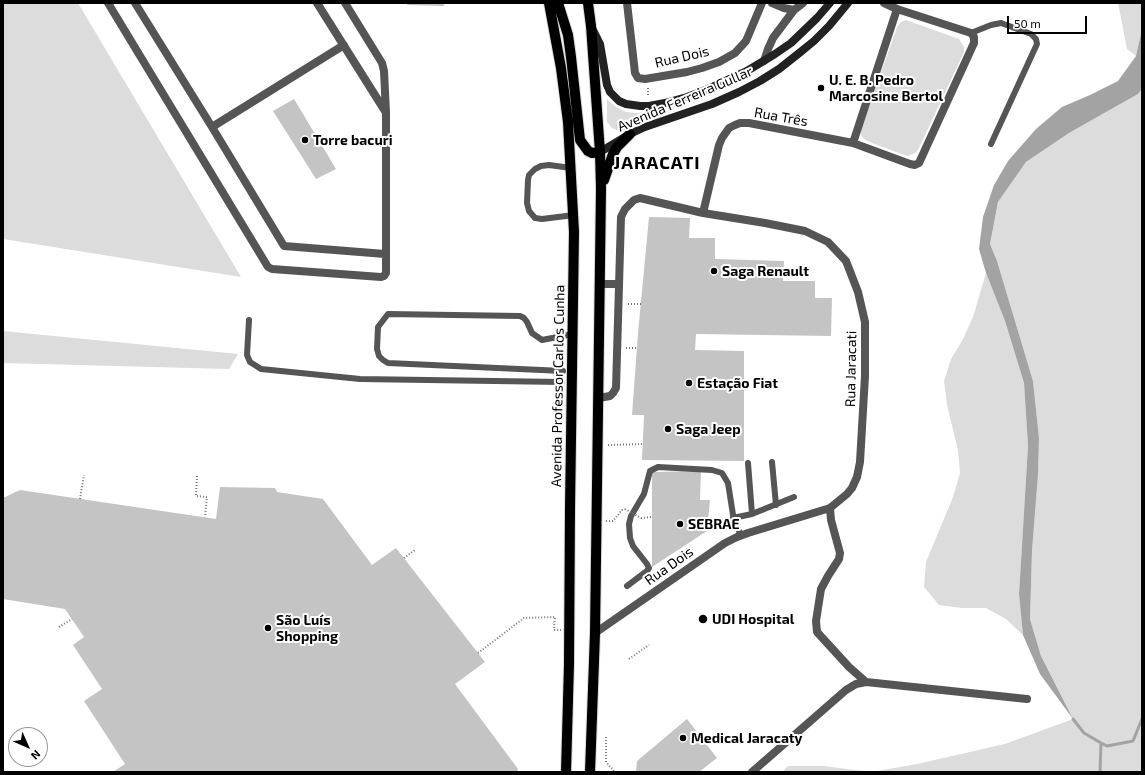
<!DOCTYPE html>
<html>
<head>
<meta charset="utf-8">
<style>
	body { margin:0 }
	#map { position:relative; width:1145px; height:775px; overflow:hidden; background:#fff; font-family:"Exo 2",sans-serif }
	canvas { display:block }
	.frame { position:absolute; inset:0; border:4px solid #000; pointer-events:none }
	.north { position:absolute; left:8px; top:727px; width:40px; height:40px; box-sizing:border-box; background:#fff; border:1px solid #999; border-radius:50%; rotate:135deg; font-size:11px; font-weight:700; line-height:16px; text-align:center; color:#000 }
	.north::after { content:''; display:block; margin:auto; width:14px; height:18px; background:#000; clip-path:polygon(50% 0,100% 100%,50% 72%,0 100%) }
	.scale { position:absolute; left:1007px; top:16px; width:80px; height:18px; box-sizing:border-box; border:2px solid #000; border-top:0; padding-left:5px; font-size:12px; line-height:14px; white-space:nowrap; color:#000; -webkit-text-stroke:3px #fff; paint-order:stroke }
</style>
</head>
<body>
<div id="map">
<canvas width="1145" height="775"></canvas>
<div class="frame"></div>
<div class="north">N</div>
<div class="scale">50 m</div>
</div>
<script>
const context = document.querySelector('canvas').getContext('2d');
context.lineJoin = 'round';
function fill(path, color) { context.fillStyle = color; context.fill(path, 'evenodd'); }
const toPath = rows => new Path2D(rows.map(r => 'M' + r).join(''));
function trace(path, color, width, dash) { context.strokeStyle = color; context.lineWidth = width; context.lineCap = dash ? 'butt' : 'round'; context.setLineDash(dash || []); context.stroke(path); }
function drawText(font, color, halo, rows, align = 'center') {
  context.font = font + ' "Exo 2",sans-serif'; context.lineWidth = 4; context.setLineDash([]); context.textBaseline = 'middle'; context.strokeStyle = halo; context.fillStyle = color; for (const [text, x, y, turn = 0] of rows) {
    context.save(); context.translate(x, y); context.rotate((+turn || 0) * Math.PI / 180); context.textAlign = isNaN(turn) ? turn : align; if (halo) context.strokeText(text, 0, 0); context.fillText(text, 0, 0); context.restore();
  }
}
fill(toPath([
	[3,3,78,3,241,277,3,239],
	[1118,3,1142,3,1142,29,1136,56,1127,49],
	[906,20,959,39,964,47,964,52,918,150,915,153,908,156,904,155,867,141,862,137,861,133,861,130,897,27,901,22],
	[1142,89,1142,772,782,772,788,766,824,766,871,772,917,764,1005,744,1073,719,1041,656,1030,619,1032,551,1038,475,1039,438,1033,381,997,261,990,244,998,202,1026,162,1069,133,1138,94],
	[607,99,616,107,626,112,636,113,661,111,666,113,661,116,621,131,617,130,612,128,607,122],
	[986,273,1005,321,1024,383,1028,446,1019,594,1023,635,1006,619,986,608,962,608,939,605,924,587,926,562,953,497,960,473,958,450,947,405,944,381,951,359,963,339,973,317],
	[3,331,238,354,229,369,3,363]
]), '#dcdcdc');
fill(toPath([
	[1142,29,1142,89,1138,94,1069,133,1026,162,998,202,990,244,997,261,1033,381,1039,438,1038,475,1032,551,1030,619,1041,656,1073,719,1040,674,1023,635,1019,594,1028,446,1024,383,1005,321,986,273,979,249,983,217,994,185,1008,161,1036,129,1062,107,1090,95,1118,81,1136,56]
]), '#a3a3a3');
trace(toPath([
	[1073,719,1084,733,1101,743,1100,772],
	[1101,743,1107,746,1133,741,1142,719]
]), '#a3a3a3', 3);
fill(toPath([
	[407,3,444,3,444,6,407,5],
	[294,99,336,169,316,179,273,111],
	[649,217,690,218,689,238,715,238,715,259,784,261,783,281,815,281,815,298,832,298,831,336,696,334,695,350,744,351,744,461,642,460,644,415,632,415,638,333],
	[701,471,700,500,710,500,707,531,652,567,652,472],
	[220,487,275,488,277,492,323,499,372,565,396,548,485,662,455,684,518,769,517,772,113,772,125,764,84,701,102,689,73,645,84,637,65,609,3,599,3,498,20,490,216,519],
	[687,719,717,758,699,772,636,772,637,761]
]), '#c4c4c4');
const primary = toPath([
	[549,3,561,68,568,122,574,232,570,508,569,664,566,772],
	[558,3,568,35,571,57,580,140,588,151,592,153,600,152],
	[588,3,591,26,600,152,601,189,595,633,590,772],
	[604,180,613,154,617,147,630,134]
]);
trace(primary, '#dbdbdb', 12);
trace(toPath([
	[648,88,648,97],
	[628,304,641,304],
	[626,348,637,348],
	[608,445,643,444],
	[197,476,196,496,207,497,205,517],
	[80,499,84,475],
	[641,518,652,517],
	[606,521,613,521,622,510,625,509],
	[404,558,415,550],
	[59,627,72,619],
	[478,653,524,618,555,617,554,630,561,630],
	[629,659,649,645],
	[606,737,606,762,615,772]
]), '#777', 2, [1, 2]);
trace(toPath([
	[971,33,991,25,1001,23,1031,34,1036,39,1037,44,991,144],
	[571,168,549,165,541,166,535,169,529,175,528,180,527,203,529,211,535,218,542,219,574,215],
	[249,320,247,355,250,362,261,369,360,379,562,382],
	[563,371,388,363,383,360,379,356,377,349,378,327,388,314,520,316,524,318,527,322,532,333,542,340,573,334],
	[772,462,776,505],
	[748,463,752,514],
	[733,518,752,514,794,497],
	[627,586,647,571,649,568,647,564,633,546,630,538,629,524,631,516,644,494,650,471,658,467,712,470,722,473,728,483,734,521,741,535]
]), '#555', 6);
trace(toPath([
	[108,3,268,267,272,269,381,277,384,276,386,273,386,113,384,71,382,63,345,3],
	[135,3,212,127,284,246,385,254],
	[317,3,385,111],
	[627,3,635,73,638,78,645,79,687,72,702,68,719,62,735,53,746,41,762,3],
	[772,3,784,8,794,10],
	[764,61,768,49,773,38,794,10,803,3],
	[212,127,344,45],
	[853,143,897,9],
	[703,213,719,145,722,138,729,128,735,125,740,123,749,123,853,143,910,164,915,165,919,163,974,43,974,37,971,33,897,9,884,3],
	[600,284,619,284],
	[830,508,831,520,840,553,839,559,828,576,821,589,816,621,817,632,849,667,866,682],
	[595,633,725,543,737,537,748,533,830,508,847,494,852,488,857,477,860,462,865,376,865,322,858,292,846,261,828,242,805,231,765,223,703,213,640,198,634,200,625,209,621,217,616,388,613,393,610,396,599,398],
	[752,772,846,690,856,684,866,682,1027,699]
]), '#555', 8);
trace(toPath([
	[592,28,600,44,607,85,610,92,619,101,626,104,640,106,649,106,665,103,687,97,708,89,747,71,775,54,791,43,817,18,830,3],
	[600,152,630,134,645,127,712,104,739,92,760,81,779,69,798,54,814,41,829,26,848,3]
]), '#222', 8);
trace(primary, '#000', 10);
trace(toPath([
	[625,509,641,518]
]), '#777', 2, [1, 2]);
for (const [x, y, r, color] of [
	[821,88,4,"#000"],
	[305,140,4,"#000"],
	[714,271,4,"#000"],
	[689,383,4,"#000"],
	[668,429,4,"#000"],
	[680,524,4,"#000"],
	[703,619,5,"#000"],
	[268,628,4,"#000"],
	[683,738,4,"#000"]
]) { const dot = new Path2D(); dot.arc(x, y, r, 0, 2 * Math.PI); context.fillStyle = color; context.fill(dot); trace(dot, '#fff', 1.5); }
drawText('14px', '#000', '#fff', [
	["Rua Dois",682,57,-13],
	["Avenida Ferreira Gullar",685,99,-23],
	["Rua Três",781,117,10],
	["Rua Jaracati",851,369,-89],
	["Avenida Professor Carlos Cunha",558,386,-89],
	["Rua Dois",669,566,-35]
]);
drawText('bold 14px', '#000', '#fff', [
	["U. E. B. Pedro",829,80],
	["Marcosine Bertol",829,96],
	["Torre bacuri",313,140],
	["Saga Renault",722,271],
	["Estação Fiat",697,383],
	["Saga Jeep",676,429],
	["SEBRAE",688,524],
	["UDI Hospital",712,619],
	["São Luís",276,620],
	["Shopping",276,636],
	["Medical Jaracaty",691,738]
], 'left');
context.letterSpacing = '1px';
drawText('bold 18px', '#000', '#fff', [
	["JARACATI",657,163]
]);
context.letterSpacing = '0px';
</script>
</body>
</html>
